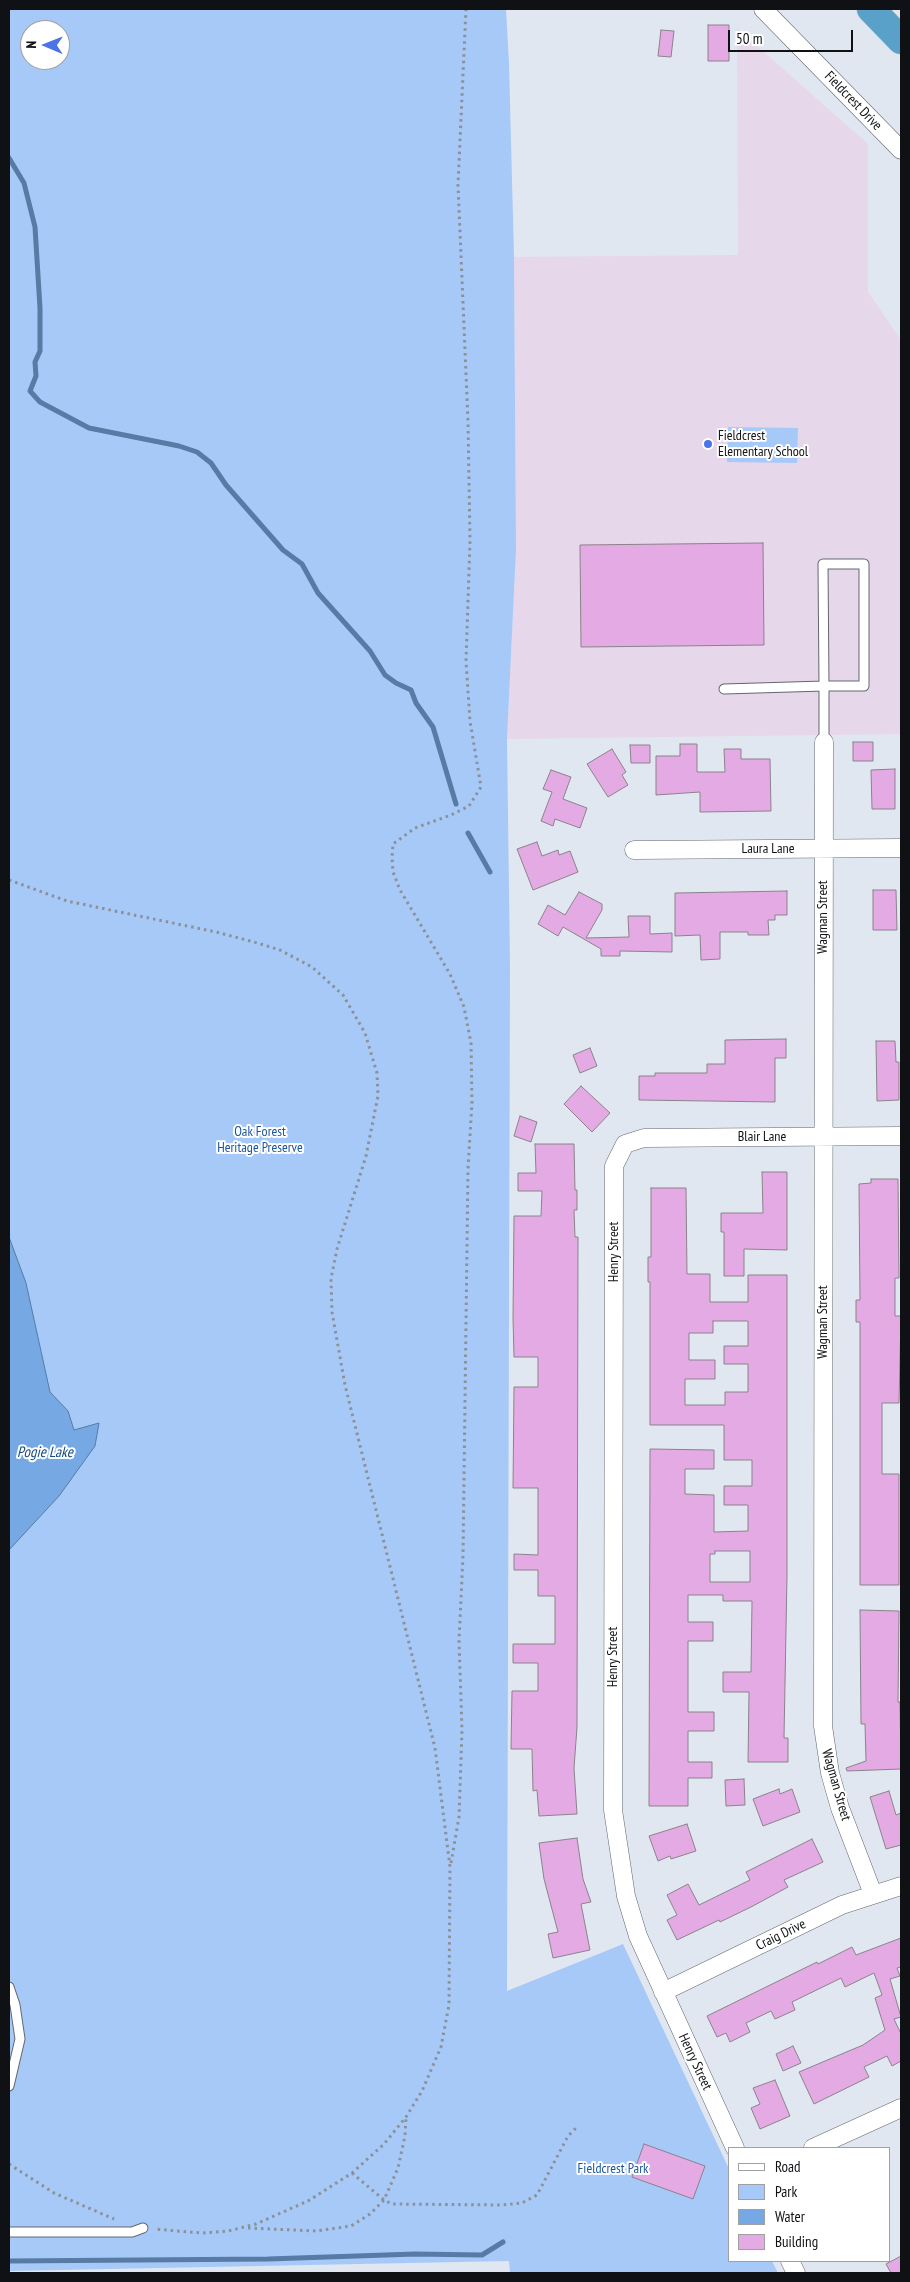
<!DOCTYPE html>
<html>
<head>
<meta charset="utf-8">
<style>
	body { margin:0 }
	#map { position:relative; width:910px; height:2282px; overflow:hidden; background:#e1e7f0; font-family:"PT Sans Narrow",sans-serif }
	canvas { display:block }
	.frame { position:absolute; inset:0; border:10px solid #0f1114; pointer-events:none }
	.legend { position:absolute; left:728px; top:2147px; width:162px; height:115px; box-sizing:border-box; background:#fff; border:1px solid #9fa0a1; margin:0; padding:6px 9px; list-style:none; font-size:15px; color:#0f1114 }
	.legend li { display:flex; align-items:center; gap:10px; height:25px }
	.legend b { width:25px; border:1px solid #9fa0a1 }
	.north { position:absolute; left:20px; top:20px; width:50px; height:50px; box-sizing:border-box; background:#fff; border:1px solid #9fa0a1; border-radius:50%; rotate:271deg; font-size:14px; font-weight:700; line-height:20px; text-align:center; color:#0f1114 }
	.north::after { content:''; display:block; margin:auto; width:18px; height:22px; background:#4c73e7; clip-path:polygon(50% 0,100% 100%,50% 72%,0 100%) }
	.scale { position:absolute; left:728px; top:30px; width:125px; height:22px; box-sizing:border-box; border:2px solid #0f1114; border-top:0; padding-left:6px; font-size:15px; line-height:18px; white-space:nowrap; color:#0f1114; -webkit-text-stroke:4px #fff; paint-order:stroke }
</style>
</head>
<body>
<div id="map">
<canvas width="910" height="2282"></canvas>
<div class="frame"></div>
<ul class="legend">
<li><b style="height:6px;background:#fff"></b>Road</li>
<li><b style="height:14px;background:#a7c9f8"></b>Park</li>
<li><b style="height:14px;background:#76a9e3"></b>Water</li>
<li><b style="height:14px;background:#e4aae3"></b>Building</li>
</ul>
<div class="north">N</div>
<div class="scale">50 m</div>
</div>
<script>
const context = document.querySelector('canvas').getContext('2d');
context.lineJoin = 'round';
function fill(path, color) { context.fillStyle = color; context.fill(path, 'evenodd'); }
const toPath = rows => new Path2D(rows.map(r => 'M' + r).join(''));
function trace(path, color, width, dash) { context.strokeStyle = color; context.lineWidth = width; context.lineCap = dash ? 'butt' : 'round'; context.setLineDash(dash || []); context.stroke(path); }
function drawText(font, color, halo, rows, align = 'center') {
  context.font = font + ' "PT Sans Narrow",sans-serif'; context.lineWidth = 4; context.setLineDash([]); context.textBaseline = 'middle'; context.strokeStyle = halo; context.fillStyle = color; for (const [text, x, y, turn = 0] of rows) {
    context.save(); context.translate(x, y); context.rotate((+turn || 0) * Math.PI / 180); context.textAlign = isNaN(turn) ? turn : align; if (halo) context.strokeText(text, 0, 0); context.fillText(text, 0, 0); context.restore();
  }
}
fill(toPath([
	[737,28,868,144,868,292,901,340,901,734,507,739,516,549,514,257,738,255]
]), '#e6d7ea');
fill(toPath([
	[9,9,506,9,509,63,514,257,516,549,507,739,510,965,507,1991,623,1944,729,2169,729,2261,772,2261,778,2273,510,2273,509,2261,9,2271],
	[30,30,60,30,60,60,30,60],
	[728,427,798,428,797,463,727,462]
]), '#a7c9f8');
const water = toPath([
	[9,1237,26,1283,50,1392,68,1411,74,1430,99,1423,95,1446,59,1496,9,1550,9,1237]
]);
fill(water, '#76a9e3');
trace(water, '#577ba5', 1);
trace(toPath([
	[9,158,24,183,35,227,40,308,40,351,35,362,36,376,30,391,40,402,89,428,179,446,197,452,211,463,226,485,283,550,302,564,318,593,370,651,385,675,396,683,411,690,416,703,433,727,456,804],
	[468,833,490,872],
	[9,2261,268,2259,415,2254,482,2255,503,2242]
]), '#577ba5', 5);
const building = toPath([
	[708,25,729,25,729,61,708,61,708,25],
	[661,30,674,31,671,57,658,56,661,30],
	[763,543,764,645,581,647,580,545,763,543],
	[853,742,873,742,873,761,853,761,853,742],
	[680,744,697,744,697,772,725,772,724,749,741,749,741,759,770,759,771,811,700,812,700,792,656,795,656,756,680,756,680,744],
	[630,745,650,745,650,763,631,763,630,745],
	[612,749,626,772,622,775,628,785,608,797,587,764,612,749],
	[895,769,895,809,872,809,871,770,895,769],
	[551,770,571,777,563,799,587,808,580,828,555,819,553,826,541,821,552,792,543,789,551,770],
	[537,842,542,856,558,850,559,855,570,851,578,872,533,890,517,849,537,842],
	[873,890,896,890,897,930,873,930,873,890],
	[787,891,787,915,775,915,775,920,768,920,769,935,748,935,748,932,720,932,720,959,701,960,700,935,675,936,675,893,787,891],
	[579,892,602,904,602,910,586,938,629,937,628,916,650,916,650,934,672,933,672,952,620,951,620,956,601,956,601,949,563,927,558,936,538,924,548,905,565,915,579,892],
	[786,1039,786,1058,775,1058,775,1102,639,1100,639,1076,655,1076,655,1073,707,1073,707,1064,725,1064,725,1040,786,1039],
	[876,1041,895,1041,896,1062,899,1062,899,1100,877,1101,876,1041],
	[590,1048,597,1066,580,1073,573,1055,590,1048],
	[581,1086,610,1113,592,1132,564,1104,581,1086],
	[520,1116,537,1122,531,1142,514,1136,520,1116],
	[535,1144,574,1144,575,1190,577,1190,577,1210,574,1210,575,1237,578,1237,577,1727,574,1768,577,1814,539,1816,537,1790,533,1791,532,1749,511,1749,512,1691,538,1691,538,1663,513,1663,513,1644,555,1644,555,1596,538,1596,538,1570,514,1570,514,1554,538,1555,538,1488,513,1488,514,1387,538,1387,538,1357,514,1357,513,1318,514,1216,541,1216,542,1191,518,1191,518,1173,536,1173,535,1144],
	[762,1172,787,1172,787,1250,744,1249,744,1276,724,1276,724,1232,721,1232,721,1213,763,1213,762,1172],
	[871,1179,898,1179,899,1278,895,1278,895,1316,901,1316,899,1403,882,1403,882,1474,899,1474,899,1585,860,1585,860,1322,856,1322,856,1300,860,1300,859,1184,871,1183,871,1179],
	[651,1188,686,1188,687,1274,710,1274,710,1302,748,1302,748,1275,787,1275,787,1575,784,1738,788,1738,788,1762,748,1762,749,1692,723,1692,723,1672,751,1672,752,1601,723,1601,723,1595,688,1595,688,1622,713,1622,713,1641,688,1641,688,1712,714,1712,714,1731,688,1731,688,1762,712,1762,712,1778,688,1778,688,1806,649,1806,650,1449,714,1450,714,1469,685,1469,685,1494,714,1495,714,1532,748,1531,748,1505,724,1505,724,1486,752,1486,752,1460,724,1460,724,1425,650,1425,650,1282,648,1282,648,1257,651,1257,651,1188],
	[713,1321,748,1321,748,1346,724,1346,724,1364,748,1364,748,1392,725,1392,725,1405,685,1405,685,1379,715,1379,715,1360,689,1360,689,1333,713,1333,713,1321],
	[715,1551,750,1551,750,1582,710,1582,710,1554,715,1554,715,1551],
	[860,1610,899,1611,898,1702,900,1702,901,1769,847,1771,846,1768,866,1761,865,1724,861,1724,860,1610],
	[744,1779,745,1805,726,1806,725,1780,744,1779],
	[779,1789,780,1794,792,1789,800,1812,763,1826,753,1799,779,1789],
	[889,1791,896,1815,901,1813,901,1845,886,1849,870,1797,889,1791],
	[687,1824,696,1851,671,1859,670,1856,658,1861,649,1836,687,1824],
	[577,1838,583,1879,591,1902,581,1904,590,1950,553,1958,548,1934,558,1932,544,1879,539,1843,577,1838],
	[812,1839,823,1862,784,1880,788,1887,751,1907,720,1922,719,1920,677,1940,667,1920,677,1915,667,1895,688,1884,699,1905,750,1880,746,1872,812,1839],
	[901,1938,901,1967,897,1968,900,1976,890,1979,901,2017,894,2019,901,2034,901,2061,892,2066,887,2056,864,2067,869,2077,814,2104,799,2072,863,2045,885,2030,875,1998,882,1995,874,1973,845,1987,841,1978,833,1982,792,2002,795,2010,775,2019,771,2011,746,2023,750,2032,730,2042,726,2033,717,2037,707,2016,817,1962,818,1964,852,1947,856,1955,901,1938],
	[793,2046,801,2063,783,2071,776,2054,793,2046],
	[775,2080,790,2116,760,2129,751,2108,760,2104,753,2088,775,2080],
	[644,2144,705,2166,693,2199,632,2177,644,2144],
	[901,2256,901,2273,891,2273,886,2264,901,2256]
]);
fill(building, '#e4aae3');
trace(building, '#8a838a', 1);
const service = toPath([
	[724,689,824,686,864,686,864,564,823,564,824,686,824,742],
	[9,1987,15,2005,20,2039,9,2086],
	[9,2232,132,2232,143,2228]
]);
const minor = toPath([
	[763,9,901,150],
	[824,742,823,1726,830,1773,840,1808,873,1894],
	[634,850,901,848],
	[663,1992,842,1905,901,1886],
	[735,2148,638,1936,626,1896,613,1810,614,1166,625,1144,644,1138,901,1136],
	[813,2148,901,2108],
	[790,2261,796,2273]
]);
const motorway = toPath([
	[871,9,901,40]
]);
trace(service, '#626870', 11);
trace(minor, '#626870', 19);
trace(motorway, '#c5c6c7', 29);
trace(toPath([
	[9,880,67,901,216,932,254,942,280,950,312,967,343,995,365,1033,377,1073,378,1096,366,1156,337,1249,331,1279,332,1312,345,1385,435,1748,450,1867,449,2005,441,2047,422,2091,406,2117,384,2144,352,2173,308,2201,256,2224,228,2231,202,2233,154,2229],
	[451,1863,459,1817,462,1730,459,1641,463,1556,468,1169,472,1102,471,1043,464,1007,450,974,400,890,393,872,392,857,393,844,415,828,451,815,469,806,481,787,470,721,466,661,470,541,468,421,458,185,466,9],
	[9,2164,54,2193,114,2219],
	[352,2173,384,2200,392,2204,501,2205,522,2203,537,2195,568,2136,578,2126],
	[248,2228,316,2231,351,2226,370,2214,384,2200,398,2168,405,2136,406,2118]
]), '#8c9097', 3, [2.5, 4]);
trace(service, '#fff', 9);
trace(minor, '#fff', 18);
trace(motorway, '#5aa1ca', 28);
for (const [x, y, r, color] of [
	[708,444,5,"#4c73e7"]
]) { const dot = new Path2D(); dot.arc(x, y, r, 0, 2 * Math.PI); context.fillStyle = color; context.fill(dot); trace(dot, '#fff', 2); }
drawText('14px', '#0f1114', '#fff', [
	["Fieldcrest Drive",853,101,46],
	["Laura Lane",768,849],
	["Wagman Street",823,917,-90],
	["Blair Lane",762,1137],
	["Henry Street",614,1252,-90],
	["Wagman Street",823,1322,-90],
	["Henry Street",613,1657,-90],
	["Wagman Street",836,1785,74],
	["Craig Drive",781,1935,-26],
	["Henry Street",695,2062,65]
]);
drawText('14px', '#0f1114', '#fff', [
	["Fieldcrest",718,436],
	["Elementary School",718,452]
], 'left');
drawText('14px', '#1c559d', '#fff', [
	["Oak Forest",260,1132],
	["Heritage Preserve",260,1148],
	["Fieldcrest Park",613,2169]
]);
drawText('italic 15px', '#164b80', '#fff', [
	["Pogie Lake",45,1453]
]);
</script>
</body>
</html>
